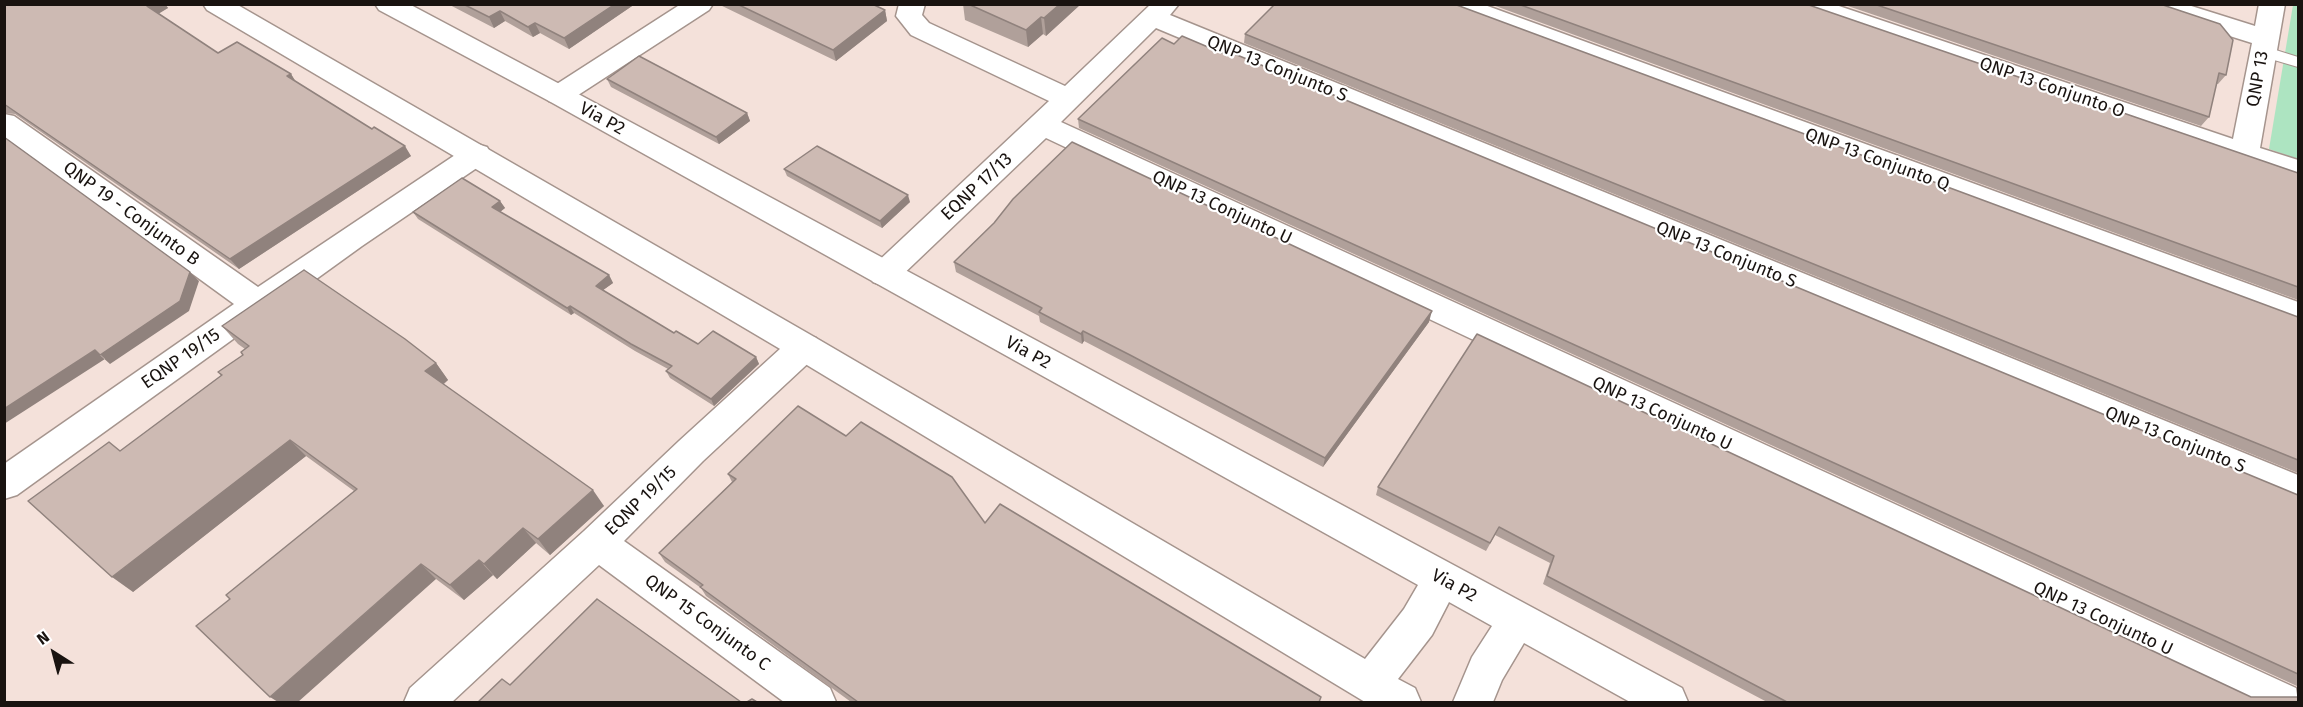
<!DOCTYPE html>
<html>
<head>
<meta charset="utf-8">
<style>
	body { margin:0 }
	#map { position:relative; width:2303px; height:707px; overflow:hidden; background:#f4e1da; font-family:"Fira Sans",sans-serif }
	canvas { display:block }
	.frame { position:absolute; inset:0; border:6px solid #191310; pointer-events:none }
	.north { position:absolute; left:24px; top:623px; width:60px; height:60px; -webkit-text-stroke:4px #fff; paint-order:stroke; rotate:324deg; font-size:16px; font-weight:700; line-height:24px; text-align:center; color:#191310 }
	.north::after { content:''; display:block; margin:auto; width:21px; height:27px; background:#191310; clip-path:polygon(50% 0,100% 100%,50% 72%,0 100%) }
</style>
</head>
<body>
<div id="map">
<canvas width="2303" height="707"></canvas>
<div class="frame"></div>
<div class="north">N</div>
</div>
<script>
const context = document.querySelector('canvas').getContext('2d');
context.lineJoin = 'round';
function fill(path, color) { context.fillStyle = color; context.fill(path, 'evenodd'); }
const toPath = rows => new Path2D(rows.map(r => 'M' + r).join(''));
function trace(path, color, width, dash) { context.strokeStyle = color; context.lineWidth = width; context.lineCap = dash ? 'butt' : 'round'; context.setLineDash(dash || []); context.stroke(path); }
function drawText(font, color, halo, rows, align = 'center') {
  context.font = font + ' "Fira Sans",sans-serif'; context.lineWidth = 4.5; context.setLineDash([]); context.textBaseline = 'middle'; context.strokeStyle = halo; context.fillStyle = color; for (const [text, x, y, turn = 0] of rows) {
    context.save(); context.translate(x, y); context.rotate((+turn || 0) * Math.PI / 180); context.textAlign = isNaN(turn) ? turn : align; if (halo) context.strokeText(text, 0, 0); context.fillText(text, 0, 0); context.restore();
  }
}
fill(toPath([
	[2293,5,2298,5,2298,159,2269,149]
]), '#ade4c1');
const service = toPath([
	[2263,46,2298,57,2298,67,2257,55,2255,51,2263,46]
]);
const minor = toPath([
	[681,4,713,4,709,10,569,101,559,104,549,101,545,95,549,89,681,4],
	[899,4,925,4,922,15,929,23,1065,86,1151,4,1179,4,1170,15,2298,475,2298,506,1156,28,1061,122,2296,688,2298,702,2240,702,1046,138,895,282,884,286,873,282,868,274,873,266,1049,101,911,35,896,16,899,4],
	[1443,4,1482,4,2298,302,2298,327,1447,10,1443,4],
	[1793,4,1833,4,2233,139,2252,43,2147,10,2143,4,2185,4,2255,26,2259,4,2285,4,2260,148,2298,160,2298,181,1797,10,1793,4],
	[4,114,14,116,258,287,467,147,477,144,487,147,491,154,487,161,362,246,17,495,4,499,4,464,234,304,4,137,4,114],
	[804,334,816,338,820,347,816,356,703,461,624,541,830,688,836,702,784,702,599,565,452,702,404,702,410,688,584,531,679,441,792,338,804,334]
]);
const secondary = toPath([
	[203,4,236,4,816,338,1365,659,1404,609,1418,585,549,101,379,10,375,4,409,4,569,89,1682,688,1688,702,1630,702,1524,643,1502,680,1493,702,1453,702,1472,657,1492,626,1449,602,1432,635,1398,679,1415,688,1421,702,1365,702,792,356,207,10,203,4]
]);
trace(service, '#a5948d', 2);
trace(minor, '#a5948d', 3);
trace(secondary, '#a5948d', 3);
fill(service, '#fff');
fill(minor, '#fff');
fill(secondary, '#fff');
fill(toPath([
	[4,4,165,4,168,8,158,13,218,53,291,74,296,82,411,156,239,269,15,114,4,113],
	[448,4,635,4,569,49,540,33,533,37,505,21,494,28],
	[718,4,872,4,885,10,887,21,836,61],
	[963,4,1081,4,1046,36,1043,34,1028,47,965,20],
	[1490,4,1806,4,2298,173,2298,300],
	[1842,4,2160,4,2226,75,2218,84,2216,84,2209,117,2201,126],
	[1245,34,2298,317,2298,473,1244,43],
	[607,79,747,113,750,121,719,144,611,87],
	[1078,119,2298,495,2298,696,2297,686,1079,128],
	[784,169,910,202,882,228,787,176],
	[500,201,505,208,500,212,609,275,613,283,603,290,674,333,698,344,756,357,759,364,714,406,670,378,666,371,668,369,635,351,574,313,571,315,418,219,413,212],
	[954,262,1429,322,1323,467,1130,365,1084,341,1082,344,1040,322,1039,316,956,272],
	[222,326,436,363,448,380,444,384,604,506,550,555,536,543,497,579,493,575,464,600,436,579,230,599,354,491,306,456,133,592,120,451,221,376,218,372,243,355,245,349,238,344],
	[728,474,985,523,1320,702,851,702,706,596,701,588,665,562,659,553,732,482],
	[1378,487,2251,697,2298,702,1767,702,1543,584,1550,563,1495,535,1486,551,1376,495]
]), '#b0a09a');
fill(toPath([
	[149,4,165,4,168,8,155,16,147,6],
	[615,4,635,4,569,49,564,38],
	[1060,4,1081,4,1046,36,1044,18],
	[885,10,887,21,836,61,833,50],
	[500,11,505,21,494,28,489,17],
	[1041,17,1043,34,1028,47,1026,30],
	[535,23,540,33,533,37,528,27],
	[291,74,297,84,287,76],
	[747,113,750,121,719,144,716,137],
	[405,146,411,156,239,269,230,259],
	[908,195,910,202,882,228,880,221],
	[500,201,505,208,496,215,492,207],
	[190,272,199,281,189,311,110,364,100,355],
	[609,275,613,283,599,293,596,286],
	[570,306,574,313,571,315,567,308],
	[1432,311,1429,322,1323,467,1325,458],
	[1083,331,1084,341,1082,344,1081,334],
	[95,350,105,359,4,424,4,409],
	[756,357,759,364,714,406,711,399],
	[436,363,448,380,438,388,425,371],
	[290,440,306,456,133,592,112,577],
	[593,490,604,506,550,555,538,539],
	[523,528,536,543,497,579,484,564],
	[479,560,493,575,464,600,450,585],
	[421,564,436,579,298,702,278,702,270,697]
]), '#90827d');
const building = toPath([
	[4,4,149,4,147,6,218,53,237,42,291,74,287,76,372,129,374,127,405,146,230,259,4,104,4,4],
	[463,4,615,4,564,38,535,23,528,27,500,11,489,17,463,4],
	[737,4,872,4,885,10,833,50,737,4],
	[968,4,1060,4,1044,18,1041,17,1026,30,968,4],
	[1275,4,1454,4,2298,317,2298,460,1245,34,1275,4],
	[1518,4,1806,4,2298,173,2298,287,1518,4],
	[1874,4,2160,4,2220,24,2233,40,2226,75,2219,73,2209,117,1874,4],
	[1182,36,1222,53,1225,50,2298,495,2298,674,1078,119,1162,38,1174,44,1182,36],
	[639,56,747,113,716,137,607,79,639,56],
	[4,137,190,272,180,301,100,355,95,350,4,409,4,137],
	[1072,142,1432,311,1325,458,1130,355,1083,331,1081,334,1039,312,1042,308,954,262,994,223,1013,199,1072,142],
	[817,146,908,195,880,221,784,169,817,146],
	[462,178,500,201,492,207,609,275,596,286,674,333,676,331,698,344,713,331,756,357,711,399,666,371,672,366,631,344,570,306,567,308,413,212,462,178],
	[304,270,405,339,436,363,425,371,593,490,538,539,523,528,484,564,479,560,450,585,421,564,270,697,196,626,230,599,226,595,357,489,290,440,112,577,28,501,109,442,120,451,222,375,218,372,243,355,241,352,249,346,222,326,304,270],
	[1477,334,2251,697,2298,697,2298,702,1787,702,1547,576,1554,556,1499,527,1490,543,1378,487,1477,334],
	[798,406,846,436,861,422,952,477,985,523,1000,504,1321,697,1319,702,858,702,700,587,703,585,659,553,736,479,728,474,798,406],
	[597,599,741,702,478,702,502,679,510,685,597,599],
	[752,699,757,702,747,702,752,699]
]);
fill(building, '#cdbab3');
trace(building, '#90827d', 1.5);
drawText('18px', '#191310', '#fff', [
	["QNP 13 Conjunto S",1277,69,22],
	["QNP 13",2258,79,-80],
	["QNP 13 Conjunto O",2052,88,19],
	["Via P2",602,119,29],
	["QNP 13 Conjunto Q",1877,160,20],
	["EQNP 17/13",977,187,-43],
	["QNP 13 Conjunto U",1222,208,25],
	["QNP 19 - Conjunto B",131,214,36],
	["QNP 13 Conjunto S",1726,255,22],
	["Via P2",1028,353,29],
	["EQNP 19/15",181,359,-35],
	["QNP 13 Conjunto U",1662,414,25],
	["QNP 13 Conjunto S",2175,440,22],
	["EQNP 19/15",641,501,-44],
	["Via P2",1454,586,29],
	["QNP 13 Conjunto U",2103,619,25],
	["QNP 15 Conjunto C",707,623,36]
]);
</script>
</body>
</html>
